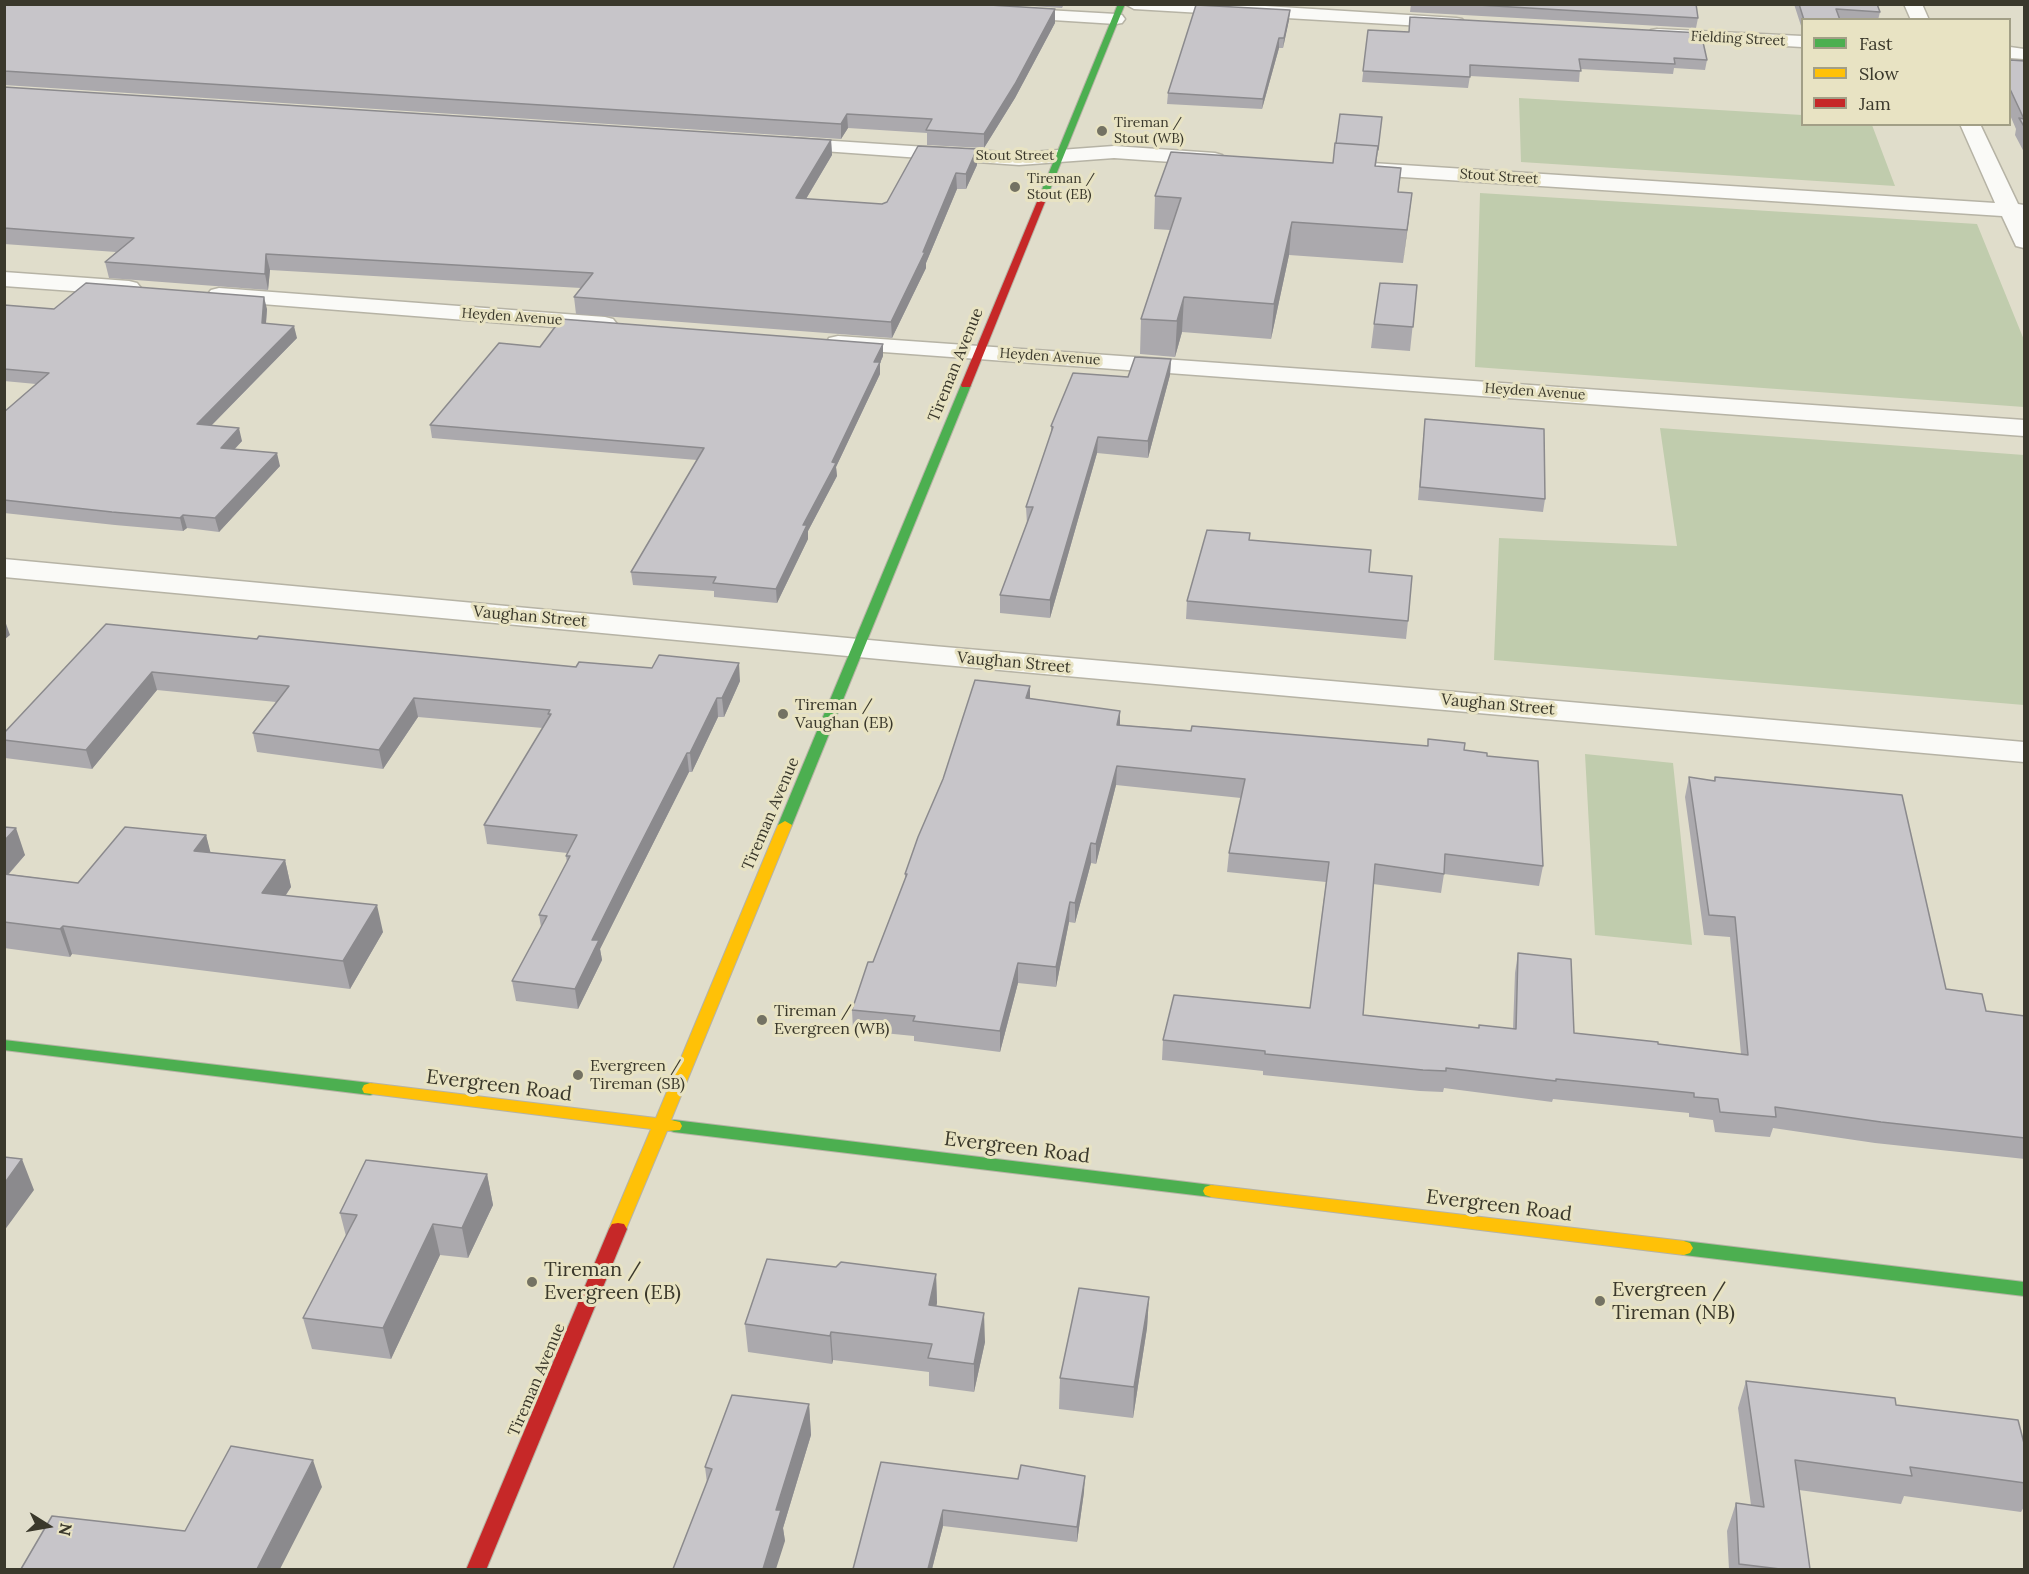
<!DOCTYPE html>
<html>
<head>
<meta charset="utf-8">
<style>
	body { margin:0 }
	#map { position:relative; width:2029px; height:1574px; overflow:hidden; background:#e0ddcb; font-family:Lora,serif }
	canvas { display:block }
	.frame { position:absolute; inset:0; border:6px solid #3a382b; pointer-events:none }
	.legend { position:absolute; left:1801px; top:18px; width:210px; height:108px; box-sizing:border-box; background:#e8e3c3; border:2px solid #a29f86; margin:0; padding:8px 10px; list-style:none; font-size:18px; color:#3a382b }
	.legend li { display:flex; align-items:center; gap:12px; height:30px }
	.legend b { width:30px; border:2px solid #a29f86 }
	.north { position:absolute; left:18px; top:1496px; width:60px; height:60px; -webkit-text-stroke:4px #e8e3c3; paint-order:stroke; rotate:101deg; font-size:16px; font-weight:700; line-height:24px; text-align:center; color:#3a382b }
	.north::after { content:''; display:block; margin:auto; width:21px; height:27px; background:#3a382b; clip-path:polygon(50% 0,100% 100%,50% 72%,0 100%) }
</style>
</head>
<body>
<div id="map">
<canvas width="2029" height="1574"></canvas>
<div class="frame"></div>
<ul class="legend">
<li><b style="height:8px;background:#4caf50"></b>Fast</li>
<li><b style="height:8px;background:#ffc107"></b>Slow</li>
<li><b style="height:8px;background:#c62828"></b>Jam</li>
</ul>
<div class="north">N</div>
</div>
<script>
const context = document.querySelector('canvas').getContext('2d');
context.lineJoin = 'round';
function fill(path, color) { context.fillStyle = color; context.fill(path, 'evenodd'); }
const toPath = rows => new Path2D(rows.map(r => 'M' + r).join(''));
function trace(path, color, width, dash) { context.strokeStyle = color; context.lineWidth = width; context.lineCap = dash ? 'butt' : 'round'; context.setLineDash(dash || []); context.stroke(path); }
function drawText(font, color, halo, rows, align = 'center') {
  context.font = font + ' Lora,serif'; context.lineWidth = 6; context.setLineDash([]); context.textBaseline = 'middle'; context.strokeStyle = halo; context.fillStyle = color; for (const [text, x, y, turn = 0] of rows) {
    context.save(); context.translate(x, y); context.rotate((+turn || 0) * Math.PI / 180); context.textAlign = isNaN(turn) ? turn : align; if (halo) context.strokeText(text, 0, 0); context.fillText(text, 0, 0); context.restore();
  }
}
fill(toPath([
	[1519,98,1802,115,1802,124,1872,125,1895,186,1521,162],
	[1480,193,1977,224,2024,340,2024,407,1475,367],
	[1660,428,2024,455,2024,705,1494,660,1499,538,1677,546],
	[1585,754,1673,763,1692,945,1595,935]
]), '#c0ccad');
const street = toPath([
	[1125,4,1233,4,1456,18,1462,19,1465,23,1462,27,1456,28,1134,9,1125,4],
	[1904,4,1922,4,1929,20,1911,20,1904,4],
	[1011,8,1116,14,1122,15,1125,19,1122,23,1116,24,1005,17,1002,13,1005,9,1011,8],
	[1657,29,1802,36,1802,47,1651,38,1648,34,1651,30,1657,29],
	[2010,47,2024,49,2024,59,2010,58,2010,47],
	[1960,124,1980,124,2018,204,2024,205,2024,248,2016,246,2002,216,1356,174,1349,172,1346,168,1349,164,1356,162,1995,203,1960,124],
	[788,138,1019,153,1114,146,1215,153,1222,155,1225,159,1222,163,1215,165,1114,158,1019,165,781,148,778,144,781,140,788,138],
	[4,272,129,281,137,283,141,288,137,293,129,295,4,286,4,272],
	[219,288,605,317,613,319,617,324,613,329,605,331,211,300,207,295,211,290,219,288],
	[838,336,2024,420,2024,436,829,348,826,343,829,338,838,336],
	[4,559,933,646,2024,742,2024,762,933,664,4,577,4,559]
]);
const fast = toPath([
	[1118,4,1125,4,1047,197,1040,199,1039,197,1118,4],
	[966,382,971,385,792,825,790,828,780,828,778,825,961,385,966,382],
	[4,1040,370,1083,376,1085,378,1089,376,1093,370,1095,4,1050,4,1040],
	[674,1120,1211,1185,1217,1187,1219,1191,1217,1195,1211,1197,674,1132,668,1130,666,1126,668,1122,674,1120],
	[1684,1241,2024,1282,2024,1296,1684,1255,1678,1253,1675,1248,1678,1243,1684,1241]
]);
const slow = toPath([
	[785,821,792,825,671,1120,680,1122,682,1126,680,1130,667,1131,624,1234,618,1235,612,1234,609,1229,651,1129,364,1093,362,1089,364,1085,370,1083,656,1118,778,825,785,821],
	[1211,1185,1684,1241,1690,1243,1693,1248,1690,1253,1684,1255,1211,1197,1205,1195,1203,1191,1205,1187,1211,1185]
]);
const jam = toPath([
	[1043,194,1047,197,971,385,970,387,962,387,961,385,1039,197,1043,194],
	[618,1223,624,1224,627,1229,486,1570,466,1570,609,1229,612,1224,618,1223]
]);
trace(street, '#b6b3a5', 3);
trace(fast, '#b6b3a5', 2);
trace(slow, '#b6b3a5', 2);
trace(jam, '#b6b3a5', 2);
fill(street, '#fafaf7');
fill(fast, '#4caf50');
fill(slow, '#ffc107');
fill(jam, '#c62828');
fill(toPath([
	[4,4,1055,9,1055,23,1015,98,984,148,927,145,927,133,848,128,841,139,4,85],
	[1002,4,1064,4,1062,8],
	[1411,4,1696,4,1698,18,1696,28,1410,12],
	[1794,4,1877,4,1880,12,1878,20,1803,20,1803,32],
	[1289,20,1283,48,1279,48,1262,109,1167,104,1168,93],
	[1368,30,1707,60,1705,70,1674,68,1673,74,1580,69,1579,82,1470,76,1468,88,1362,82],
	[2010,60,2025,61,2025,154,2015,135,2016,129,2010,115],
	[4,87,831,140,832,155,806,199,882,204,977,165,966,189,957,189,926,263,926,268,892,338,576,314,574,297,581,288,270,270,268,290,109,278,105,262,116,252,4,244],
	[1382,117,1376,166,1398,192,1412,193,1403,263,1289,255,1271,339,1182,332,1175,357,1140,354,1141,319,1170,230,1154,229,1155,196,1333,163],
	[1417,285,1410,351,1371,348,1374,324],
	[4,305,54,309,267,309,266,323,297,338,211,426,242,441,235,449,280,466,219,532,187,528,183,531,115,525,4,513,4,412,36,384,4,381],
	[883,344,883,356,880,363,880,374,836,467,837,476,808,531,808,539,777,603,714,597,714,591,633,585,631,572,697,460,432,438,430,425,540,347],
	[1171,359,1170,375,1148,458,1097,453,1050,618,1000,613,1000,595,1027,524,1026,507,1051,433,1051,426,1128,377],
	[1425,419,1545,499,1543,512,1418,500],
	[1249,540,1369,572,1408,621,1406,639,1186,619,1187,601],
	[106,624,257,639,740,681,724,717,718,717,692,772,689,772,626,897,600,949,602,960,578,1009,516,1001,512,981,541,927,539,915,567,863,566,856,567,853,487,844,484,825,543,728,418,717,383,769,257,752,253,733,276,702,157,690,92,769,5,758,4,755,4,733],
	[1030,686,1030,698,1120,725,1464,750,1487,756,1543,866,1539,886,1444,874,1441,893,1373,884,1363,1015,1479,1028,1513,1029,1515,973,1518,953,1574,1033,1741,1054,1730,937,1704,935,1685,797,1689,777,1714,781,1715,777,1946,989,1986,1011,2025,1016,2025,1159,1875,1143,1773,1128,1770,1137,1715,1132,1713,1120,1689,1117,1689,1113,1553,1099,1552,1102,1444,1088,1443,1092,1420,1091,1263,1075,1263,1071,1162,1060,1163,1040,1310,1008,1326,882,1227,872,1229,853,1241,798,1116,785,1096,864,1091,863,1075,923,1069,922,1056,987,1018,983,1000,1052,914,1041,914,1036,853,1030,852,1010,873,962,905,879,905,874],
	[4,827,25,855,9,874,78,883,206,835,210,853,285,860,291,887,286,895,383,932,350,989,72,954,70,957,4,948],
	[487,1174,493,1205,468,1258,440,1255,391,1359,312,1349,303,1318,346,1236,340,1213],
	[836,1267,936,1274,937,1303,936,1306,985,1342,974,1392,929,1386,929,1372,833,1360,832,1364,748,1352,745,1324],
	[1149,1297,1147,1328,1133,1418,1059,1409,1060,1378],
	[1746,1381,1896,1405,2025,1447,2025,1505,2021,1512,1904,1496,1901,1504,1799,1490,1810,1569,1729,1569,1727,1531,1736,1503,1751,1505,1738,1408],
	[809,1404,811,1435,783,1528,785,1541,707,1483,705,1467],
	[881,1462,1084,1492,1077,1542,943,1526,932,1569,853,1569]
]), '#aba9ad');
fill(toPath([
	[1055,9,1055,23,1015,98,984,148,984,134],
	[1290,10,1289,20,1283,48,1284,38],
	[1279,38,1279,48,1262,109,1263,99],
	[847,114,848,128,841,139,841,124],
	[831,140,832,155,797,214,796,198],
	[977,149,977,165,966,189,966,174],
	[956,173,957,189,926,263,926,268,892,338,891,322,923,252],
	[1412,193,1408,226,1403,263,1407,230],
	[1292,222,1289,255,1271,339,1274,304],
	[266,254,270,270,268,290,265,274],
	[264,297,267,309,265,335,262,323],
	[1184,297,1182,332,1175,357,1177,321],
	[294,326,297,338,200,437,197,424],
	[883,344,883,356,880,363,880,374,836,467,837,476,808,531,808,539,777,603,776,589,803,525,832,462,874,362],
	[1171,359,1170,375,1148,458,1148,441],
	[239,428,242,441,224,460,221,448],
	[1098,437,1097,453,1050,618,1050,600],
	[277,453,280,466,219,532,215,518],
	[183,515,187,528,183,531,180,518],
	[4,618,10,635,4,640],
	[739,663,740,681,724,717,722,698],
	[152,672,157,690,92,769,86,750],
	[1030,686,1030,705,1026,698],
	[414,698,418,717,383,769,379,750],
	[717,698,718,717,692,772,690,753],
	[1120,711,1120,730,1117,725],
	[687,753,689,772,600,949,602,960,578,1009,575,989,592,940],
	[1117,766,1116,785,1096,864,1096,844],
	[16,828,25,855,4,879,4,841],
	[206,835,213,862,194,851],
	[1091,843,1091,863,1075,923,1075,903],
	[285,860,291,887,269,920,262,893],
	[1070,902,1069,922,1056,987,1056,967],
	[377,905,383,932,350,989,343,961],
	[63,926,72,954,70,957,60,929],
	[1018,963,1018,983,1000,1052,1000,1031],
	[22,1159,34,1190,4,1231,4,1184],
	[487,1174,493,1205,468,1258,462,1228],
	[433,1224,440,1255,391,1359,383,1328],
	[936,1274,937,1303,930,1333,929,1305],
	[1149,1297,1147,1328,1133,1418,1134,1387],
	[984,1313,985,1342,974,1392,974,1364],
	[831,1332,833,1360,832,1364,830,1336],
	[809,1404,811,1435,783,1528,785,1541,776,1569,763,1569,776,1510],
	[313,1460,322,1487,280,1569,257,1569],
	[1085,1476,1084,1492,1077,1542,1077,1527],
	[943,1510,943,1526,932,1569,928,1569]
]), '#8b8a8d');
const building = toPath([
	[4,4,973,4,1055,9,1015,84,984,134,926,130,932,119,847,114,841,124,4,71,4,4],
	[1461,4,1696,4,1698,18,1461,4],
	[1799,4,1877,4,1880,12,1836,9,1840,20,1804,20,1799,4],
	[1196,5,1290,10,1284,38,1279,38,1263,99,1168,93,1196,5],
	[1410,17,1701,33,1707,60,1674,58,1675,64,1579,59,1581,71,1470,65,1470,77,1363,71,1368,30,1409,32,1410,17],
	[2010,60,2025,61,2025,128,2019,118,2024,119,2010,89,2010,60],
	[4,87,831,140,796,198,882,204,887,202,918,146,977,149,966,174,956,173,923,252,925,252,891,322,574,297,593,273,266,254,265,274,105,262,134,238,4,228,4,87],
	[1340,114,1382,117,1378,150,1378,146,1336,143,1340,114],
	[1335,143,1378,146,1375,166,1401,168,1398,192,1412,193,1407,230,1292,222,1274,304,1184,297,1177,321,1141,319,1181,198,1155,196,1171,152,1333,163,1335,143],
	[86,283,264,297,262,323,294,326,197,424,239,428,221,448,277,453,215,518,183,515,180,518,112,512,4,500,4,412,49,373,4,369,4,305,54,309,86,283],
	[1380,283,1417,285,1413,327,1374,324,1380,283],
	[561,319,883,344,874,362,880,362,832,462,836,463,803,525,807,525,776,589,713,583,716,577,631,572,704,448,430,425,499,343,540,347,561,319],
	[1135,357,1171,359,1148,441,1098,437,1050,600,1000,595,1033,507,1026,507,1053,427,1051,426,1073,373,1128,377,1135,357],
	[1425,419,1544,429,1545,499,1420,487,1425,419],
	[1207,530,1250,533,1249,540,1371,550,1369,572,1412,576,1408,621,1187,601,1207,530],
	[106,624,257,639,259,636,576,667,579,662,652,668,659,655,739,663,722,698,717,698,690,753,687,753,623,878,592,940,599,940,575,989,512,981,547,916,539,915,570,856,566,856,577,835,484,825,551,714,548,714,550,710,414,698,379,750,253,733,289,686,152,672,86,750,4,740,4,733,106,624],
	[975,680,1030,686,1026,698,1120,711,1117,725,1191,731,1192,726,1428,746,1428,739,1465,743,1464,750,1487,753,1487,756,1538,761,1543,866,1445,854,1444,874,1375,864,1363,1015,1479,1028,1479,1025,1516,1029,1518,953,1571,959,1574,1033,1658,1042,1658,1044,1748,1055,1735,917,1709,915,1689,777,1715,781,1715,777,1902,795,1946,989,1982,994,1986,1011,2025,1016,2025,1138,1881,1122,1775,1107,1776,1117,1720,1112,1718,1099,1694,1097,1694,1093,1556,1079,1556,1081,1446,1068,1446,1071,1423,1070,1265,1054,1265,1051,1163,1040,1174,995,1310,1008,1329,862,1229,853,1245,779,1117,766,1096,844,1091,843,1075,903,1070,902,1056,967,1018,963,1000,1031,913,1021,915,1016,852,1010,868,962,873,962,907,874,905,874,918,837,943,779,975,680],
	[4,827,16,828,4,841,4,827],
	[125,827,206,835,194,851,285,860,262,893,377,905,343,961,63,926,60,929,4,922,4,874,78,883,125,827],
	[4,1157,22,1159,4,1184,4,1157],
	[366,1160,487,1174,462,1228,433,1224,383,1328,303,1318,357,1215,340,1213,366,1160],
	[767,1259,836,1267,841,1262,936,1274,929,1305,984,1313,974,1364,928,1358,932,1344,831,1332,830,1336,745,1324,767,1259],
	[1079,1288,1149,1297,1134,1387,1060,1378,1079,1288],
	[1746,1381,1895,1398,1896,1405,2018,1420,2025,1447,2025,1483,1910,1467,1912,1476,1795,1460,1810,1569,1780,1569,1739,1564,1736,1503,1764,1507,1746,1381],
	[732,1395,809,1404,776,1510,781,1510,763,1569,673,1569,712,1469,705,1467,732,1395],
	[231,1446,313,1460,257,1569,259,1569,21,1569,52,1516,185,1531,231,1446],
	[881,1462,1018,1479,1021,1465,1085,1476,1077,1527,943,1510,928,1569,853,1569,881,1462]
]);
fill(building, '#c7c5c9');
trace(building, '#8b8a8d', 1.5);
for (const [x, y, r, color] of [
	[1102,131,6,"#747263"],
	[1015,187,6,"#747263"],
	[783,714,6,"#747263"],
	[762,1020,6,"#747263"],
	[578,1075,6,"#747263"],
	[532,1282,6,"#747263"],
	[1600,1301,6,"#747263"]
]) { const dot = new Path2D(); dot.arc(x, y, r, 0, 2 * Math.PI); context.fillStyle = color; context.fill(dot); trace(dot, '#e8e3c3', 2); }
drawText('14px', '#3a382b', '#e8e3c3', [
	["Fielding Street",1738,39,3],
	["Stout Street",1015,156],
	["Stout Street",1499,177,4],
	["Heyden Avenue",512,317,4],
	["Heyden Avenue",1050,357,4],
	["Heyden Avenue",1535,392,4]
]);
drawText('14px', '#3a382b', '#e8e3c3', [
	["Tireman /",1114,123],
	["Stout (WB)",1114,139],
	["Tireman /",1027,179],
	["Stout (EB)",1027,195]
], 'left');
drawText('16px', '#3a382b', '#e8e3c3', [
	["Tireman Avenue",956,365,-68],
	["Vaughan Street",530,617,5],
	["Vaughan Street",1014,663,5],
	["Vaughan Street",1498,705,5],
	["Tireman Avenue",771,814,-67],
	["Tireman Avenue",537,1380,-67]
]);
drawText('16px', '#3a382b', '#e8e3c3', [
	["Tireman /",795,705],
	["Vaughan (EB)",795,723],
	["Tireman /",774,1011],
	["Evergreen (WB)",774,1029],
	["Evergreen /",590,1066],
	["Tireman (SB)",590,1084]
], 'left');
drawText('20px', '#3a382b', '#e8e3c3', [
	["Evergreen Road",499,1086,7],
	["Evergreen Road",1017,1148,7],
	["Evergreen Road",1499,1206,7]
]);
drawText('20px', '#3a382b', '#e8e3c3', [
	["Tireman /",544,1270],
	["Evergreen (EB)",544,1293],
	["Evergreen /",1612,1290],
	["Tireman (NB)",1612,1313]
], 'left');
</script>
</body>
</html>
